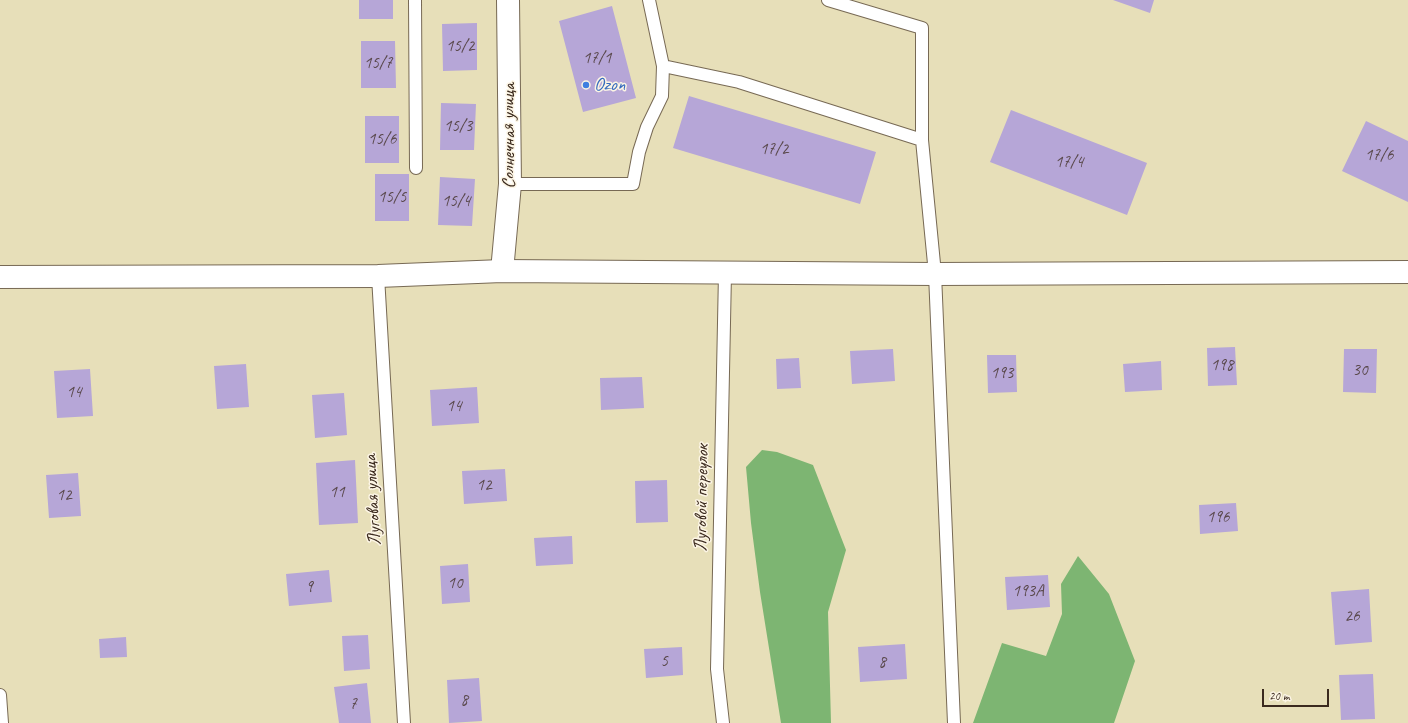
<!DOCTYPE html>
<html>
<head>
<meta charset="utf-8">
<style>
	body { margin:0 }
	#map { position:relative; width:1408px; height:723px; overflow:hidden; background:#e7dfb9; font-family:Caveat,sans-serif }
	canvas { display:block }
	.scale { position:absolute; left:1262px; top:689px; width:67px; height:18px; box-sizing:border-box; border:2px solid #3b2a1e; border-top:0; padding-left:5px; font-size:12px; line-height:14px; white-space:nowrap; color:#3b2a1e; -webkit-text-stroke:3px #fcf5e5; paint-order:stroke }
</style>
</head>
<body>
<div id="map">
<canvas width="1408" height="723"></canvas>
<div class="scale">20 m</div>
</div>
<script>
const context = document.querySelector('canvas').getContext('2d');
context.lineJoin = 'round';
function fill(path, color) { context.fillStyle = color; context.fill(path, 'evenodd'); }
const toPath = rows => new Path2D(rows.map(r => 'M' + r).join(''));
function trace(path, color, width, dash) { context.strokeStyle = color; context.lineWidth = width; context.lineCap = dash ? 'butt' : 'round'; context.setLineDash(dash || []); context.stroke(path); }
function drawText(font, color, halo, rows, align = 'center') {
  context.font = font + ' Caveat,sans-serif'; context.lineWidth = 3; context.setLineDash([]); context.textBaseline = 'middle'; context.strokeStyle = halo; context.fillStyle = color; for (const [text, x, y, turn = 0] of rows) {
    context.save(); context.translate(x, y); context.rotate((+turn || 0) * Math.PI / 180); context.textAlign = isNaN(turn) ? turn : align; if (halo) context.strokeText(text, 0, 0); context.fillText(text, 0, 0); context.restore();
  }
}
fill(toPath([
	[762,450,777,452,813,465,846,550,828,612,831,723,781,723,760,592,751,523,746,467],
	[1078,556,1109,594,1135,661,1114,723,973,723,1002,643,1046,656,1062,614,1061,584]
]), '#7db572');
fill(toPath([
	[359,0,393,0,393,19,359,19],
	[1113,0,1154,0,1150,13],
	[612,6,636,98,583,112,559,21],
	[477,23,477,70,443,71,442,24],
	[361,41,395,41,396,88,361,88],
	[689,96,876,152,860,204,673,148],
	[441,103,476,104,474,150,440,150],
	[1011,110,1147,163,1127,215,990,162],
	[365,116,399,116,399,163,365,163],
	[1366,121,1408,141,1408,202,1342,171],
	[375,174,409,174,409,221,375,221],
	[440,177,475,179,472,226,438,225],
	[1235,347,1237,385,1208,386,1207,348],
	[893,349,895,381,852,384,850,351],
	[1344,349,1377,349,1376,393,1343,392],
	[987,355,1016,355,1017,392,988,393],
	[799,358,801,388,777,389,776,359],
	[1161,361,1162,390,1125,392,1123,364],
	[246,364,249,407,217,409,214,366],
	[90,369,93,416,57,418,54,371],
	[642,377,644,408,601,410,600,378],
	[477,387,479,423,432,426,430,390],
	[344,393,347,435,315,438,312,395],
	[355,460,358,523,319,525,316,463],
	[505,469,507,501,464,504,462,471],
	[78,473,81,516,49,518,46,475],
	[667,480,668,522,636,523,635,481],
	[1236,503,1238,531,1200,534,1199,505],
	[572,536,573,564,536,566,534,538],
	[468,564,470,602,442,604,440,566],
	[329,570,332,602,289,606,286,574],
	[1048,575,1050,607,1007,610,1005,577],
	[1369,589,1372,642,1335,645,1331,592],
	[368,635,370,669,344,671,342,636],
	[126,637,127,657,100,658,99,639],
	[905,644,907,679,860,682,858,647],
	[682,647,683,675,646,678,644,649],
	[1373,674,1375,719,1341,720,1339,675],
	[479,678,482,721,449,723,447,680],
	[367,683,371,723,339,723,334,687]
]), '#b6a6d7');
const lane = toPath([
	[415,0,416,168],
	[828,0,922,28,922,140,935,274,954,723],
	[663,66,739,82,922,140],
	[510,184,633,184,639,152,647,127,662,96,663,66,649,0],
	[378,276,404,723],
	[0,695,2,723],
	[723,723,717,669,725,273]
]);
const street = toPath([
	[502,271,510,184,508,0]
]);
const secondary = toPath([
	[0,277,378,276,502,271,935,274,1408,272]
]);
trace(lane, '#776954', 14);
trace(street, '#776954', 24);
trace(secondary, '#776954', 24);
trace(lane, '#fff', 12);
trace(street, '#fff', 22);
trace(secondary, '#fff', 22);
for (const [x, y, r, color] of [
	[586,85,4,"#3f7fe0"]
]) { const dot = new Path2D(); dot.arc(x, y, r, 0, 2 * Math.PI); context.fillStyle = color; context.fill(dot); trace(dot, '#fcf5e5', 1.5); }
drawText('17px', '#5a494c', null, [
	["15/2",460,47],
	["17/1",597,59],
	["15/7",378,64],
	["15/3",458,127],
	["15/6",382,140],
	["17/2",774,150],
	["17/6",1379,156],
	["17/4",1069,163],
	["15/5",392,198],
	["15/4",456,202],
	["198",1222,366],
	["30",1360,371],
	["193",1002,374],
	["14",74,393],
	["14",454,407],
	["12",484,486],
	["11",337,493],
	["12",64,496],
	["196",1218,518],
	["10",455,584],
	["9",309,588],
	["193А",1028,592],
	["26",1352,617],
	["5",664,662],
	["8",882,663],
	["8",464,701],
	["7",353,705]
]);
drawText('19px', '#366cbe', '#fcf5e5', [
	["Ozon",594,85]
], 'left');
drawText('19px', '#3b2a1e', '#fcf5e5', [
	["Солнечная улица",509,136,-90],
	["Луговой переулок",702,498,-89],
	["Луговая улица",373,500,-93]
]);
</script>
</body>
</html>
